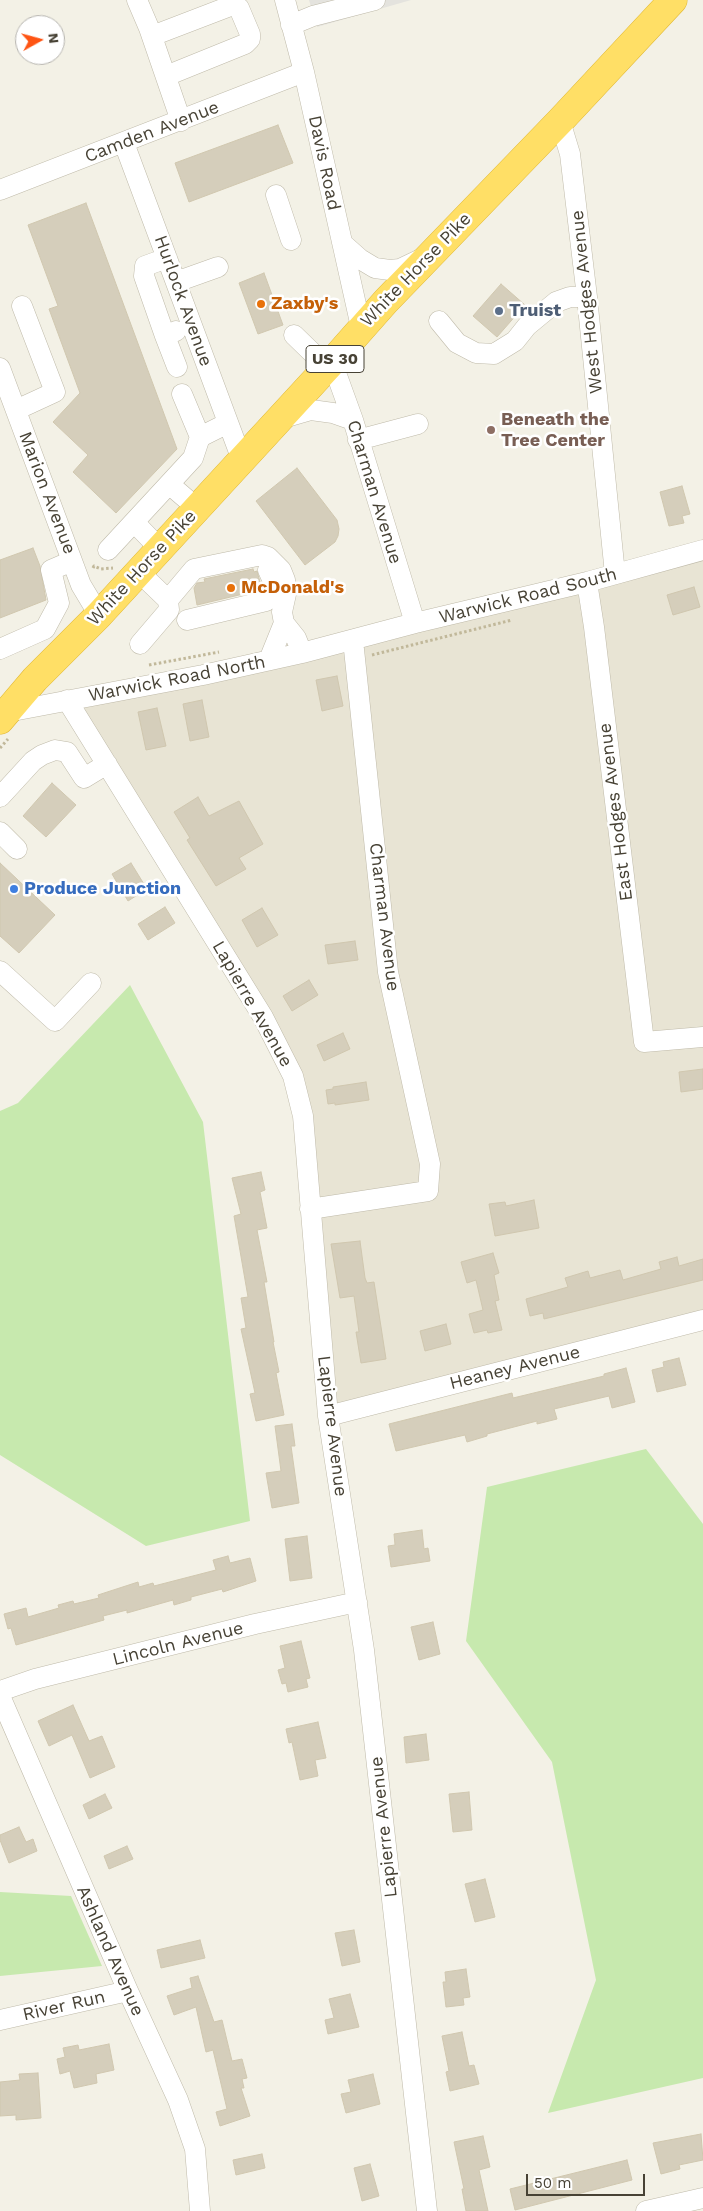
<!DOCTYPE html>
<html>
<head>
<meta charset="utf-8">
<style>
	body { margin:0 }
	#map { position:relative; width:703px; height:2211px; overflow:hidden; background:#f3f1e6; font-family:"Work Sans",sans-serif }
	canvas { display:block }
	.north { position:absolute; left:15px; top:15px; width:50px; height:50px; box-sizing:border-box; background:#fff; border:1px solid #b5b3ae; border-radius:50%; rotate:83deg; font-size:14px; font-weight:700; line-height:20px; text-align:center; color:#474235 }
	.north::after { content:''; display:block; margin:auto; width:18px; height:22px; background:#fe5413; clip-path:polygon(50% 0,100% 100%,50% 72%,0 100%) }
	.scale { position:absolute; left:526px; top:2174px; width:119px; height:22px; box-sizing:border-box; border:2px solid #474235; border-top:0; padding-left:6px; font-size:15px; line-height:18px; white-space:nowrap; color:#474235; -webkit-text-stroke:4px #fff; paint-order:stroke }
</style>
</head>
<body>
<div id="map">
<canvas width="703" height="2211"></canvas>
<div class="north">N</div>
<div class="scale">50 m</div>
</div>
<script>
const context = document.querySelector('canvas').getContext('2d');
context.lineJoin = 'round';
function fill(path, color) { context.fillStyle = color; context.fill(path, 'evenodd'); }
const toPath = rows => new Path2D(rows.map(r => 'M' + r).join(''));
function trace(path, color, width, dash) { context.strokeStyle = color; context.lineWidth = width; context.lineCap = dash ? 'butt' : 'round'; context.setLineDash(dash || []); context.stroke(path); }
function drawText(font, color, halo, rows, align = 'center') {
  context.font = font + ' "Work Sans",sans-serif'; context.lineWidth = 5; context.setLineDash([]); context.textBaseline = 'middle'; context.strokeStyle = halo; context.fillStyle = color; for (const [text, x, y, turn = 0] of rows) {
    context.save(); context.translate(x, y); context.rotate((+turn || 0) * Math.PI / 180); context.textAlign = isNaN(turn) ? turn : align; if (halo) context.strokeText(text, 0, 0); context.fillText(text, 0, 0); context.restore();
  }
}
fill(toPath([
	[703,550,703,1320,328,1416,293,1076,67,700]
]), '#e8e4d4');
fill(toPath([
	[130,985,203,1122,250,1521,146,1546,0,1455,0,1111,18,1103],
	[646,1449,703,1524,703,2078,548,2113,596,1980,552,1762,466,1641,487,1487],
	[0,1892,71,1896,102,1966,0,1976]
]), '#c7e9ae');
fill(toPath([
	[309,0,411,0,317,27]
]), '#e4e3de');
const building = toPath([
	[278,125,293,163,189,202,175,163,278,125],
	[86,203,177,449,116,513,73,472,88,455,53,422,80,393,49,309,58,306,28,225,86,203],
	[264,273,283,325,258,334,239,283,264,273],
	[501,284,525,305,497,337,473,316,501,284],
	[297,468,337,520,339,529,338,536,335,542,305,565,256,501,297,468],
	[682,486,690,514,682,516,684,523,669,526,660,492,682,486],
	[33,548,40,566,46,600,0,618,0,560,33,548],
	[253,569,254,572,257,571,260,582,260,590,197,605,194,588,197,583,205,582,204,579,253,569],
	[694,587,700,607,673,615,667,595,694,587],
	[337,676,343,706,322,711,316,680,337,676],
	[202,700,209,737,190,741,183,704,202,700],
	[157,708,166,746,146,750,138,712,157,708],
	[52,783,76,805,46,837,23,816,52,783],
	[198,797,209,816,239,801,263,844,239,858,246,869,216,886,187,840,190,838,174,812,198,797],
	[0,863,55,915,19,953,0,936,0,863],
	[131,863,147,889,128,901,112,874,131,863],
	[165,907,175,923,148,940,138,924,165,907],
	[262,908,278,935,257,947,242,920,262,908],
	[355,941,358,960,328,964,325,945,355,941],
	[309,980,318,995,292,1011,283,996,309,980],
	[343,1033,350,1049,324,1061,317,1045,343,1033],
	[703,1069,703,1089,681,1092,679,1072,703,1069],
	[366,1082,369,1100,335,1105,335,1103,328,1104,326,1090,333,1089,333,1087,366,1082],
	[261,1172,265,1190,260,1192,267,1228,257,1230,267,1282,264,1282,274,1342,273,1342,279,1372,276,1373,284,1415,256,1421,250,1394,255,1393,241,1329,246,1328,241,1298,248,1297,234,1216,241,1214,232,1178,261,1172],
	[534,1200,539,1228,495,1236,489,1204,505,1202,506,1206,534,1200],
	[360,1241,365,1278,367,1283,374,1282,386,1359,361,1363,356,1332,359,1332,354,1296,340,1298,331,1244,360,1241],
	[493,1253,499,1273,494,1275,499,1300,495,1301,502,1330,488,1333,487,1330,474,1333,469,1314,483,1310,476,1280,467,1283,461,1262,493,1253],
	[677,1257,679,1266,703,1259,703,1280,544,1319,543,1313,530,1316,526,1299,568,1287,565,1278,588,1271,590,1278,620,1270,623,1280,661,1269,659,1262,677,1257],
	[446,1324,451,1344,425,1351,420,1331,446,1324],
	[679,1358,686,1385,657,1392,652,1370,664,1367,663,1362,679,1358],
	[626,1368,635,1402,612,1408,609,1396,554,1409,557,1419,537,1424,537,1421,487,1434,487,1436,467,1442,465,1435,396,1451,389,1424,512,1393,513,1398,604,1376,604,1374,626,1368],
	[292,1424,295,1446,291,1446,299,1503,272,1508,266,1473,281,1471,275,1426,292,1424],
	[422,1530,424,1549,428,1548,430,1561,391,1567,388,1546,395,1545,394,1534,422,1530],
	[307,1536,312,1578,290,1581,285,1539,307,1536],
	[228,1556,230,1563,250,1558,256,1581,223,1592,222,1589,191,1597,191,1600,174,1605,173,1600,127,1613,127,1610,103,1616,104,1620,16,1645,11,1628,8,1629,4,1614,26,1608,28,1617,59,1608,58,1605,73,1601,74,1604,99,1598,98,1595,138,1582,139,1587,153,1583,154,1586,216,1570,213,1560,228,1556],
	[433,1622,440,1654,419,1660,411,1627,433,1622],
	[301,1641,310,1678,306,1679,308,1687,288,1692,286,1683,282,1684,278,1670,285,1668,280,1646,301,1641],
	[73,1705,89,1741,102,1736,115,1767,90,1778,72,1735,49,1746,38,1721,73,1705],
	[318,1722,326,1758,315,1760,318,1776,300,1780,292,1742,289,1743,286,1729,318,1722],
	[426,1734,429,1760,406,1763,404,1737,426,1734],
	[469,1792,472,1830,453,1832,449,1794,469,1792],
	[105,1794,112,1808,89,1819,83,1805,105,1794],
	[19,1827,26,1842,33,1839,37,1851,9,1863,0,1840,0,1835,19,1827],
	[127,1846,133,1859,109,1869,104,1856,127,1846],
	[485,1879,495,1917,475,1922,465,1884,485,1879],
	[354,1930,360,1962,342,1966,335,1933,354,1930],
	[200,1940,205,1958,161,1968,157,1950,200,1940],
	[466,1969,470,1997,463,1998,464,2005,446,2007,443,1982,446,1982,445,1972,466,1969],
	[198,1976,214,2022,222,2020,232,2061,242,2059,247,2078,242,2079,244,2088,241,2088,250,2116,220,2126,216,2112,227,2109,213,2050,206,2052,196,2007,174,2015,167,1996,192,1988,190,1978,198,1976],
	[350,1994,359,2027,328,2034,325,2020,334,2018,329,1999,350,1994],
	[462,2032,469,2066,474,2065,479,2084,450,2091,446,2072,449,2071,442,2036,462,2032],
	[109,2044,114,2070,96,2074,97,2083,74,2088,70,2071,60,2074,57,2059,65,2057,63,2048,78,2045,79,2050,109,2044],
	[38,2073,41,2118,16,2120,16,2115,0,2116,0,2082,20,2080,19,2074,38,2073],
	[373,2074,380,2104,346,2113,341,2094,351,2092,348,2080,373,2074],
	[701,2134,703,2160,679,2165,680,2169,661,2174,653,2143,701,2134],
	[483,2136,490,2167,479,2170,488,2211,466,2211,462,2189,464,2189,454,2142,483,2136],
	[262,2154,265,2168,236,2175,233,2160,262,2154],
	[627,2160,632,2180,515,2210,510,2189,627,2160],
	[370,2164,379,2196,362,2201,354,2168,370,2164]
]);
fill(building, '#d5cebb');
trace(building, '#d0c7af', 1);
const minor = toPath([
	[137,0,149,28,181,121],
	[285,0,304,72,361,327],
	[291,25,313,16,375,0],
	[152,36,233,5,239,8,250,34,250,39,245,44,166,76],
	[560,121,570,154,587,297,615,574],
	[124,143,242,460],
	[0,190,304,72],
	[276,195,291,240],
	[342,243,360,259,375,268,390,270,400,269,423,258],
	[176,282,218,267],
	[439,321,457,343,476,353,494,354,515,341,527,326,556,302,570,297,587,297],
	[176,331,165,336,177,367],
	[294,335,327,367],
	[165,336,144,276,145,266,167,258],
	[332,362,353,420,415,623],
	[0,368,81,585,99,615],
	[182,394,200,437],
	[16,410,55,392,22,306],
	[280,419,311,410,333,413,353,420],
	[358,440,418,424],
	[169,484,197,508],
	[134,522,160,549],
	[108,550,193,458,200,437,228,423],
	[139,572,168,600,169,610,140,644],
	[587,582,594,627,644,1042,703,1037],
	[168,600,194,569,262,555,268,557,281,570,285,580,286,594,282,612,284,623,296,638,302,653],
	[187,620,266,601,271,596,273,588,272,579,268,570],
	[0,649,45,629,59,603,51,570,72,561],
	[269,660,284,623],
	[67,700,263,1017,293,1076,303,1116,328,1416,364,1650,427,2211],
	[2,713,203,675,302,653,415,623,587,582,703,550],
	[0,797,33,761,42,755,55,750,67,752,84,778,107,764],
	[0,832,17,849],
	[0,971,55,1021,91,983],
	[310,1209,428,1191,430,1164,388,972,353,640],
	[328,1416,703,1320],
	[0,1691,35,1679,255,1624,357,1602],
	[0,1696,128,1991,178,2100,195,2149,200,2211],
	[0,2020,128,1991],
	[646,2211,703,2198]
]);
const highway = toPath([
	[0,720,35,679,99,615,332,362,386,301,560,121,673,0]
]);
trace(minor, '#bfbaa9', 21);
trace(highway, '#e0b733', 29);
trace(toPath([
	[93,568,94,566,101,569,113,568],
	[372,655,512,620],
	[149,665,219,652],
	[0,748,8,739]
]), '#c1b89a', 3, [2.5, 2.5]);
trace(minor, '#fff', 20);
trace(highway, '#ffdf66', 28);
for (const [x, y, r, color] of [
	[261,304,5,"#e8710a"],
	[499,311,5,"#5c6f8a"],
	[491,430,5,"#8d6e63"],
	[231,588,5,"#e8710a"],
	[14,889,5,"#3f7fe0"]
]) { const dot = new Path2D(); dot.arc(x, y, r, 0, 2 * Math.PI); context.fillStyle = color; context.fill(dot); trace(dot, '#fff', 2); }
for (const [x, y, w] of [
	[335,359,58]
]) { const box = new Path2D(); box.roundRect(x - w / 2, y - 13.5, w, 27, 4); context.fillStyle = '#fff'; context.fill(box); trace(box, '#474235', 1); }
drawText('bold 16px', '#474235', null, [
	["US 30",335,359]
]);
drawText('18px', '#474235', '#fff', [
	["Camden Avenue",152,132,-21],
	["Davis Road",324,163,78],
	["White Horse Pike",416,270,-46],
	["Hurlock Avenue",183,301,70],
	["West Hodges Avenue",587,302,-96],
	["Charman Avenue",374,492,73],
	["Marion Avenue",47,493,69],
	["White Horse Pike",142,568,-47],
	["Warwick Road South",528,596,-14],
	["Warwick Road North",177,679,-11],
	["East Hodges Avenue",616,812,-97],
	["Charman Avenue",384,917,83],
	["Lapierre Avenue",252,1004,60],
	["Heaney Avenue",515,1368,-14],
	["Lapierre Avenue",332,1426,83],
	["Lincoln Avenue",178,1644,-14],
	["Lapierre Avenue",384,1827,-96],
	["Ashland Avenue",110,1951,66],
	["River Run",64,2006,-13]
]);
drawText('bold 18px', '#c56008', '#fff', [
	["Zaxby's",271,304],
	["McDonald's",241,588]
], 'left');
drawText('bold 18px', '#4e5e75', '#fff', [
	["Truist",509,311]
], 'left');
drawText('bold 18px', '#785e54', '#fff', [
	["Beneath the",501,420],
	["Tree Center",501,441]
], 'left');
drawText('bold 18px', '#366cbe', '#fff', [
	["Produce Junction",24,889]
], 'left');
</script>
</body>
</html>
